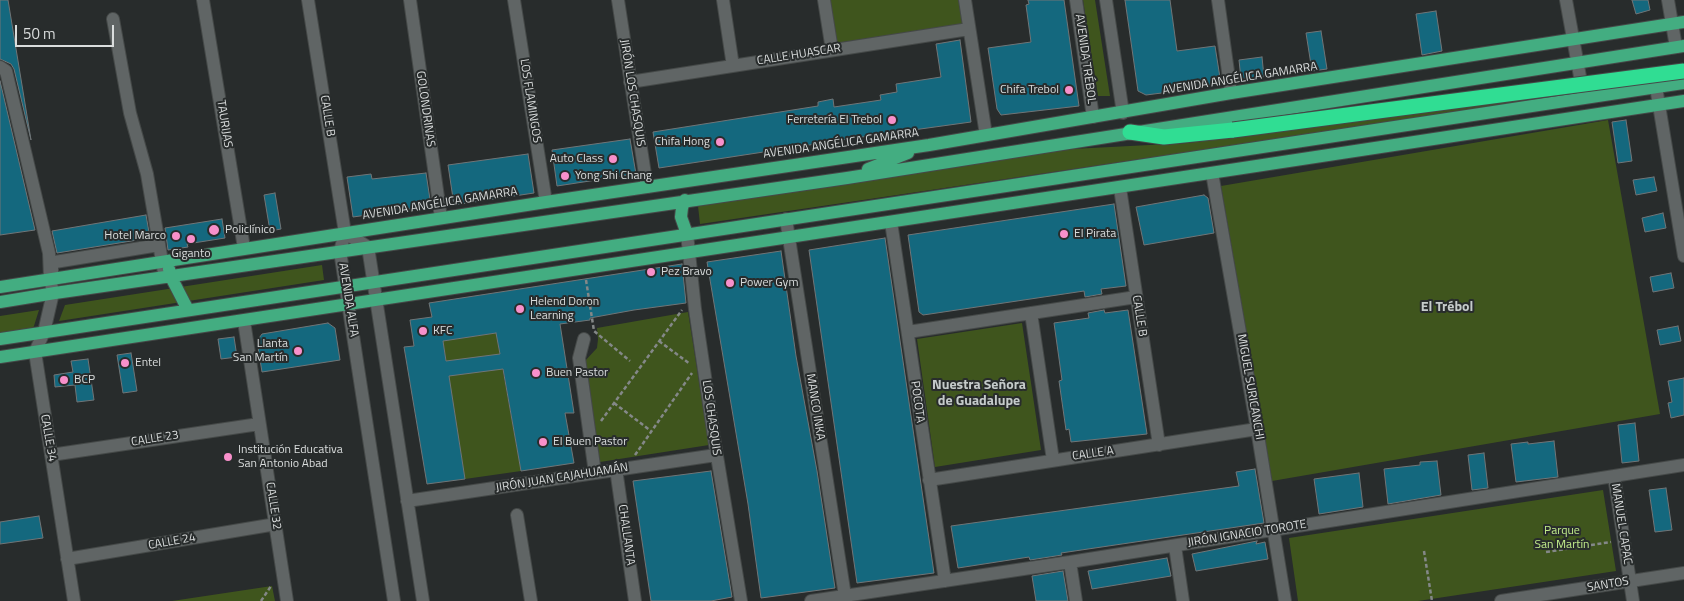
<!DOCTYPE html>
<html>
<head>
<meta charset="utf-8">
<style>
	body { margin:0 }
	#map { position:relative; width:1684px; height:601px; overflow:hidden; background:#282c2c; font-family:"Titillium Web",sans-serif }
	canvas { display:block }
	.scale { position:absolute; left:15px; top:25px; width:99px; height:22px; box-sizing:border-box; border:2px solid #dadddd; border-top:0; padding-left:6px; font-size:15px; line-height:18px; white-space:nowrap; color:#dadddd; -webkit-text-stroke:4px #282c2c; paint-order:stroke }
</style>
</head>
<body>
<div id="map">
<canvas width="1684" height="601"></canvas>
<div class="scale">50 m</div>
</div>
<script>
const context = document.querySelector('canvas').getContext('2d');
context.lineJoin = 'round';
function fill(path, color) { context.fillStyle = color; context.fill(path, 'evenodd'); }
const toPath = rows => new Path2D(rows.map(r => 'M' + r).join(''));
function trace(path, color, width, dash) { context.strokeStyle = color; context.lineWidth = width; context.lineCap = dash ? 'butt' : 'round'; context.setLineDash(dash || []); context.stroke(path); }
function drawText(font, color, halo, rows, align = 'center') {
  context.font = font + ' "Titillium Web",sans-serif'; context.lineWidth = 4; context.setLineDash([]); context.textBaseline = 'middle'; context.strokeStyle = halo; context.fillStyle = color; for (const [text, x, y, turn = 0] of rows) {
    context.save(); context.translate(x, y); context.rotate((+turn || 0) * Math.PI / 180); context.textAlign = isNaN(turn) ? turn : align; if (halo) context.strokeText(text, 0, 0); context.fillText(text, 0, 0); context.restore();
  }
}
fill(toPath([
	[830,0,959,0,963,24,837,43],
	[1083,0,1095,0,1110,96,1098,96],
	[1566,89,1569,96,700,224,698,206,1072,149,1188,143],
	[1608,120,1660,414,1272,481,1221,186],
	[322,265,324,280,59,321,65,305],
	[39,310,33,329,0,334,0,316],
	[688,312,709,445,600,462,585,361,597,348,598,339,597,328],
	[1022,323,1041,450,935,467,917,339],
	[496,333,521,471,465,479,443,341],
	[1603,490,1616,571,1418,601,1298,601,1289,538],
	[272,586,275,601,172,601]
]), '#3f551d');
const building = toPath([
	[0,0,8,0,31,140,14,69,11,64,0,59,0,0],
	[1028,0,1064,0,1079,106,1001,115,997,109,988,48,1031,42,1026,5,1029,4,1028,0],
	[1125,0,1170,0,1177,51,1215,46,1221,84,1200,86,1201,88,1146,95,1138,91,1125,0],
	[1632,0,1648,0,1650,10,1636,14,1632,0],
	[1436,11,1442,51,1422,55,1416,14,1436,11],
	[1321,31,1327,69,1312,71,1306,33,1321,31],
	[960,40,971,122,855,138,659,168,653,132,818,106,818,102,833,99,834,107,881,100,880,95,897,92,896,84,941,77,936,44,960,40],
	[1262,57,1264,77,1241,79,1239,60,1262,57],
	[0,81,35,230,0,235,0,81],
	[1626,120,1632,161,1618,163,1612,122,1626,120],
	[630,139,636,174,557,186,552,150,630,139],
	[528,154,534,193,454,205,448,165,528,154],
	[426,173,431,206,353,217,347,177,371,174,372,179,426,173],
	[1654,177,1657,191,1636,195,1633,180,1654,177],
	[275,193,281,229,270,231,264,195,275,193],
	[1204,195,1208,198,1214,233,1144,245,1136,207,1204,195],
	[1114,204,1126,286,1101,289,1102,294,1085,297,1084,291,930,314,923,315,919,312,908,235,1114,204],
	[1663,213,1666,228,1645,232,1642,218,1663,213],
	[146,215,150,238,57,253,52,231,146,215],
	[222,219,225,238,187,244,188,247,168,250,165,228,222,219],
	[885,238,934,573,857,583,809,250,885,238],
	[781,251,796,356,817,471,835,588,761,598,748,504,707,262,781,251],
	[682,264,686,303,634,310,590,318,590,320,560,324,574,413,565,413,574,463,521,471,503,369,449,376,465,479,427,484,404,347,414,346,410,320,432,317,429,303,682,264],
	[496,333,500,354,446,361,443,341,496,333],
	[1671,273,1674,288,1653,292,1650,277,1671,273],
	[1104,310,1105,313,1128,310,1147,434,1071,442,1069,429,1066,430,1059,381,1062,380,1054,323,1089,318,1088,313,1104,310],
	[328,323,335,328,340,360,262,372,257,341,262,334,328,323],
	[1678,326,1681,341,1660,345,1657,330,1678,326],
	[234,337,237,357,221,359,218,339,234,337],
	[131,353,137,391,123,393,117,355,131,353],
	[88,359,94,400,77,402,75,385,55,387,54,375,73,372,71,361,88,359],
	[1684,378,1684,415,1671,418,1668,403,1672,402,1668,381,1684,378],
	[1635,423,1639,461,1622,463,1618,425,1635,423],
	[1554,441,1558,477,1516,482,1511,444,1528,442,1528,444,1554,441],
	[1484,453,1488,488,1472,490,1468,455,1484,453],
	[1437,461,1441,495,1388,504,1384,469,1420,465,1420,462,1437,461],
	[1255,469,1264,523,1061,553,1062,555,1030,560,1029,557,958,568,951,526,1239,486,1236,472,1255,469],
	[711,471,732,597,711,601,651,601,633,481,711,471],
	[1359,473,1363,507,1319,514,1314,479,1359,473],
	[1666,488,1672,530,1655,532,1649,490,1666,488],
	[39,516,43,538,0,544,0,522,39,516],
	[1257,541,1256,544,1265,542,1268,559,1196,571,1192,554,1257,541],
	[1167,558,1171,576,1092,589,1088,571,1167,558],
	[1063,571,1068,601,1036,601,1032,576,1063,571]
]);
fill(building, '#14687e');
trace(building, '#707577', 1);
const minor = toPath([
	[203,0,244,248],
	[308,0,345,233,340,251,394,601],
	[410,0,441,218],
	[514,0,546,202],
	[618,0,647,187],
	[723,0,733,66],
	[824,0,832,50],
	[965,0,986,135],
	[1076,0,1093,117],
	[1106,0,1123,113],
	[1218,0,1231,93],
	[1566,0,1583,93],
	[1668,0,1676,47],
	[113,19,130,113,147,174,164,273],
	[0,67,6,71,49,253,50,278,53,293,44,332,35,352,74,601],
	[630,82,969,29],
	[1656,87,1684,256],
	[1212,173,1257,429,1285,601],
	[1120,188,1159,445],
	[786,219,845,596],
	[891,222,945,581],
	[345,233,368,247,423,601],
	[687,234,695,309,715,444,741,601],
	[52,272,52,264,55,262,159,245],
	[1031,313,1053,460],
	[244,321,287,601],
	[908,332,1136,297],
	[584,339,579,358,595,473],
	[51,455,259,424],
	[616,469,635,601],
	[1614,476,1633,601],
	[929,480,1257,429],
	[407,501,716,455],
	[517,515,531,601],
	[1175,546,1183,601],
	[67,559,276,524],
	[1070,562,1076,601],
	[811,601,1070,562,1684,465],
	[1501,601,1684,573]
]);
const major = toPath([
	[868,169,908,153],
	[685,200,682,208,681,217,687,234],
	[169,269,171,277,188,310],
	[0,287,546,202,929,145,1231,93,1684,22],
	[0,302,55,293,847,178,1684,46],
	[0,339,1684,83],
	[0,357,1684,101]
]);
const highway = toPath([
	[1130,132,1164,137,1233,130]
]);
trace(minor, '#454948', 14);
trace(major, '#454948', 14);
trace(highway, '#454948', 17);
trace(toPath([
	[586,280,594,331,630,361],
	[659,341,690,364],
	[614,403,651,431],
	[601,421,682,310],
	[635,455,692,373],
	[1424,551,1432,601],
	[1546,552,1611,542],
	[261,601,271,586]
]), '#848888', 2.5, [4, 2.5]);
trace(minor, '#606565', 12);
trace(major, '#43ad81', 12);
trace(highway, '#30dd93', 15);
const highwayBridge = toPath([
	[1233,130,1684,71]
]);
trace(highwayBridge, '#454948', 17, []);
trace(highwayBridge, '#30dd93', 15);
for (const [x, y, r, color] of [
	[1069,90,5,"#f890cb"],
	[892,120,5,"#f890cb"],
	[720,142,5,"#f890cb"],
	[613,159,5,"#f890cb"],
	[565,176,5,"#f890cb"],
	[214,230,6,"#f890cb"],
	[1064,234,5,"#f890cb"],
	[176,236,5,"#f890cb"],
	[191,239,5,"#f890cb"],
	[651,272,5,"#f890cb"],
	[730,283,5,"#f890cb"],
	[520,309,5,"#f890cb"],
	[423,331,5,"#f890cb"],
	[298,351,5,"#f890cb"],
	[125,363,5,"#f890cb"],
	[536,373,5,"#f890cb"],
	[64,380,5,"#f890cb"],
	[543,442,5,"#f890cb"],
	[228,457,5,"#f890cb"]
]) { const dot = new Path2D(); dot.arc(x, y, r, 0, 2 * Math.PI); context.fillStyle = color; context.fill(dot); trace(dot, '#282c2c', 2); }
drawText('12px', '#dadddd', '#282c2c', [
	["CALLE HUASCAR",799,55,-9],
	["AVENIDA TRÉBOL",1085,59,82],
	["AVENIDA ANGÉLICA GAMARRA",1240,79,-9],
	["JIRÓN LOS CHASQUIS",632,93,81],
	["LOS FLAMINGOS",530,101,81],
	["GOLONDRINAS",425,109,82],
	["CALLE B",327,116,81],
	["TAURIJAS",224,124,81],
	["AVENIDA ANGÉLICA GAMARRA",841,144,-8],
	["AVENIDA ANGÉLICA GAMARRA",440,204,-9],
	["AVENIDA ALFA",348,300,81],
	["CALLE B",1139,316,81],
	["MIGUEL SURICANCHI",1250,387,80],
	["POCOTA",917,402,82],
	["MANCO INKA",815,407,81],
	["LOS CHASQUIS",711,418,82],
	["CALLE 34",48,438,80],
	["CALLE 23",155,439,-9],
	["CALLE A",1093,454,-8],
	["JIRÓN JUAN CAJAHUAMÁN",562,478,-9],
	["CALLE 32",273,506,81],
	["MANUEL CAPAC",1621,524,81],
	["JIRÓN IGNACIO TOROTE",1247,534,-9],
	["CHALLANTA",626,535,82],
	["CALLE 24",172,542,-10],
	["SANTOS",1608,585,-9]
]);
drawText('12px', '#dadddd', '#282c2c', [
	["Chifa Trebol",1059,90,"right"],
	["Ferretería El Trebol",882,120,"right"],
	["Chifa Hong",710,142,"right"],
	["Auto Class",603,159,"right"],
	["Yong Shi Chang",575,176],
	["Policlínico",225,230],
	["El Pirata",1074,234],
	["Hotel Marco",166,236,"right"],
	["Giganto",191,254,"center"],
	["Pez Bravo",661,272],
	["Power Gym",740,283],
	["Helend Doron",530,302],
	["Learning",530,316],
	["KFC",433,331],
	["Llanta",288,344,"right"],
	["San Martín",288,358,"right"],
	["Entel",135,363],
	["Buen Pastor",546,373],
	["BCP",74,380],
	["El Buen Pastor",553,442],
	["Institución Educativa",238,450],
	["San Antonio Abad",238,464]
], 'left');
drawText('12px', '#c2ed8b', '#282c2c', [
	["Parque",1562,531],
	["San Martín",1562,545]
]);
drawText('bold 14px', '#c5cbca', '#282c2c', [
	["El Trébol",1447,308],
	["Nuestra Señora",979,386],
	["de Guadalupe",979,402]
]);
</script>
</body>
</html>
